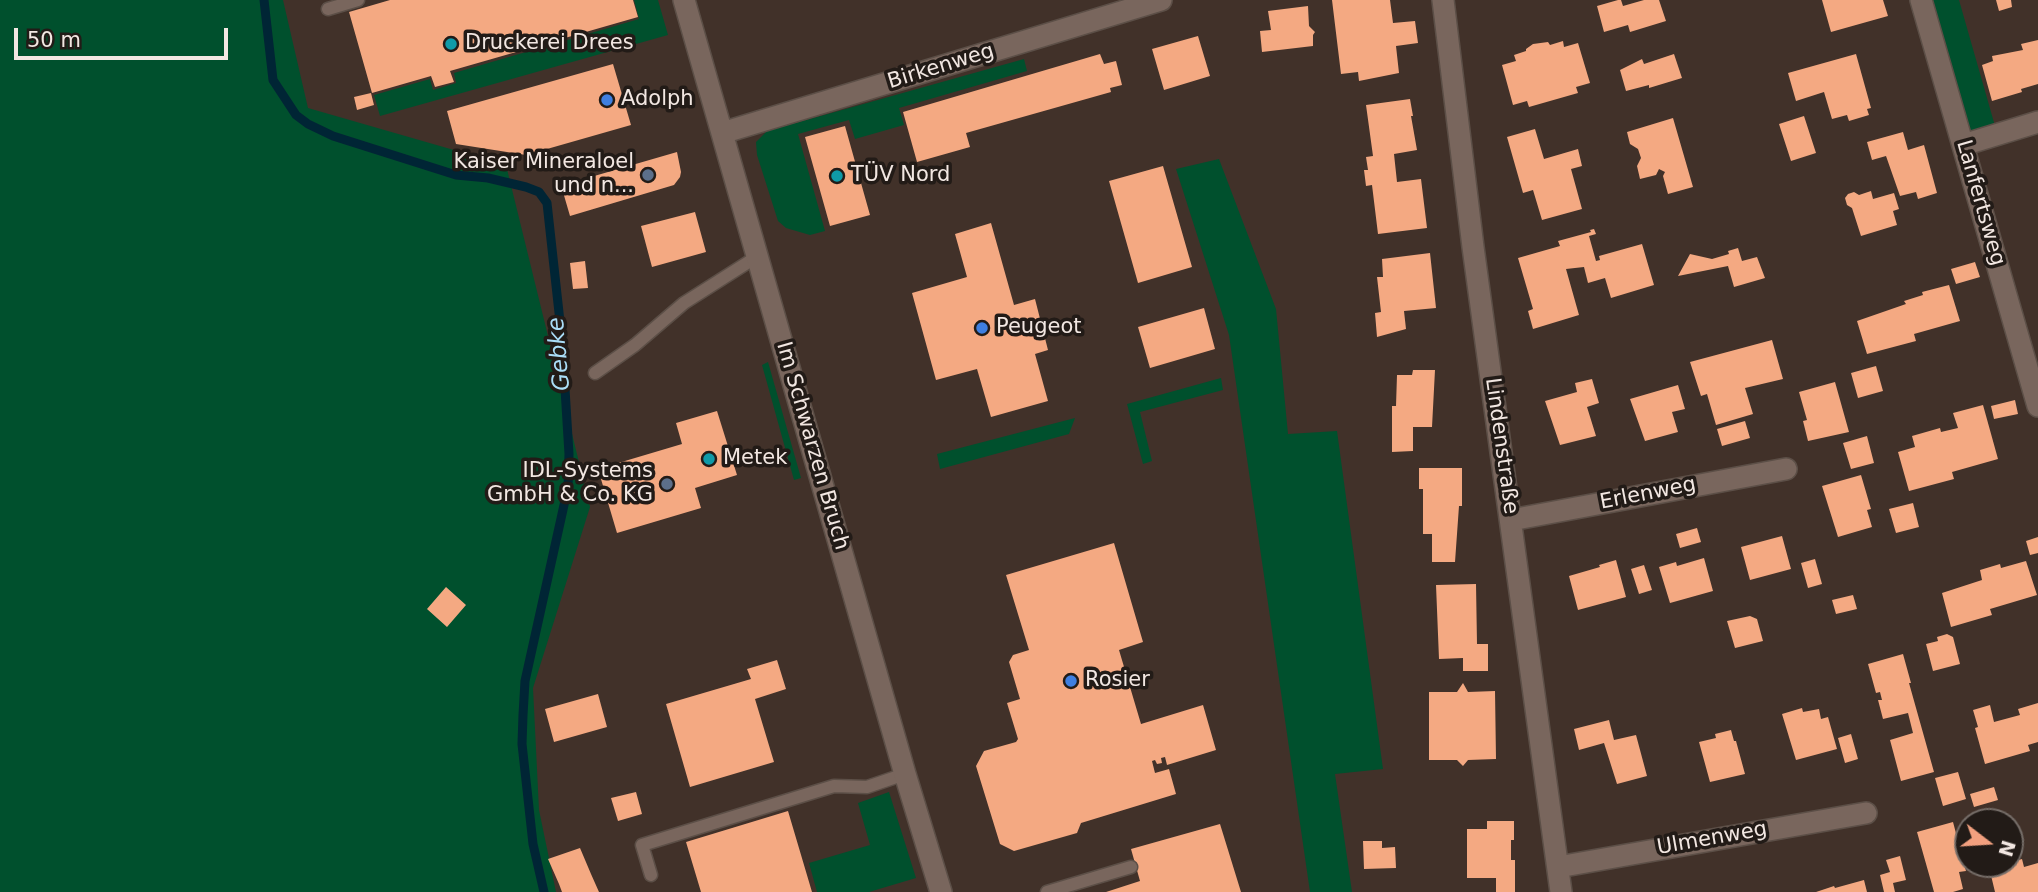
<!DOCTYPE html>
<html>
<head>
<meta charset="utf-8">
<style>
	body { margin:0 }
	#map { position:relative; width:2038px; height:892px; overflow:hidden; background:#413129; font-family:"DejaVu Sans",sans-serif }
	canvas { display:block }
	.north { position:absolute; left:1954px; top:808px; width:70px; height:70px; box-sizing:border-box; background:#221b17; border:2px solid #756d68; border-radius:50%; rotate:107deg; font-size:19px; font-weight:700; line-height:28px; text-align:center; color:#f2e7e2 }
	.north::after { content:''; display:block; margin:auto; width:24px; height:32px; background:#f2a07f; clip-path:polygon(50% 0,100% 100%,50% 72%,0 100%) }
	.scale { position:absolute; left:14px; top:28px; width:214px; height:32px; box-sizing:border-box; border:4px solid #f2e7e2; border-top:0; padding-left:9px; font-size:21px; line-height:24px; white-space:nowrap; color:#f2e7e2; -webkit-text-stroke:5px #221b17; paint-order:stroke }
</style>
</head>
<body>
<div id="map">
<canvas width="2038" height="892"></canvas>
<div class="north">N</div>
<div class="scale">50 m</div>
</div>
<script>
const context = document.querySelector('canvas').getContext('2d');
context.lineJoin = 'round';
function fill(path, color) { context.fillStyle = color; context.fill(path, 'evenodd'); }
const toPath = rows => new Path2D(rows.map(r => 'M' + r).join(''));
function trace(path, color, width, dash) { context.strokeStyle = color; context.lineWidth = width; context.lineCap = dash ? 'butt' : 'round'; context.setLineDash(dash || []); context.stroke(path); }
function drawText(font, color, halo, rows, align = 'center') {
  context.font = font + ' "DejaVu Sans",sans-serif'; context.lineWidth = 7; context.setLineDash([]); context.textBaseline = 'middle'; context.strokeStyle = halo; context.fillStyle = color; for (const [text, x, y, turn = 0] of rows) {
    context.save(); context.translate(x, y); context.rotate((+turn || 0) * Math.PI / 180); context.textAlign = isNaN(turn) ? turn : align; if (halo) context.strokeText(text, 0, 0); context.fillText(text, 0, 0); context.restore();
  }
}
fill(toPath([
	[0,0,283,0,308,108,506,165,590,507,533,688,539,810,556,892,0,892],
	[634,0,658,0,668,35,380,116,374,95,430,79,433,90,456,83,454,73,639,19],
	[1929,0,1959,0,1995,126,1967,134],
	[1024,59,1027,71,899,108,904,125,855,139,849,120,798,134,825,231,810,235,786,228,778,221,757,155,756,142,767,131],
	[1219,159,1276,309,1288,434,1337,431,1383,769,1335,774,1352,892,1310,892,1229,335,1176,169],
	[768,362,801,478,794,480,762,365],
	[1221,378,1223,390,1140,412,1152,461,1143,464,1127,404],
	[1075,418,1069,434,940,469,937,454],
	[889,792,916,878,869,892,817,892,809,863,870,845,858,803]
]), '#00502d');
trace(toPath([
	[264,0,273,80,296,115,308,124,333,136,456,175,488,178,526,187,539,192,547,203,562,340,569,454,568,487,525,681,523,715,522,744,533,844,544,892]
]), '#002535', 9);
fill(toPath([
	[390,0,633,0,638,17,450,71,454,82,435,87,431,76,372,93,349,12],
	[1332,0,1390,0,1393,23,1415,21,1418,43,1396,46,1399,73,1359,81,1358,72,1341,74],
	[1618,0,1621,0,1623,6,1644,0,1659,0,1666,21,1630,32,1628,25,1604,32,1597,6],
	[1822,0,1883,0,1888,16,1831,32],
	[1996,0,2011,0,2012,7,1999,11],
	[1308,6,1309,26,1315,32,1313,35,1313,46,1262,52,1260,31,1271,30,1268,11],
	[1198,36,1210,76,1164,90,1152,49],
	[2038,40,2038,84,2021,89,2022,92,1992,101,1982,65,1993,61,1992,56,2023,50,2021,44],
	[1563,41,1564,47,1578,43,1590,83,1576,87,1578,93,1529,107,1527,101,1513,105,1502,65,1516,61,1514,55,1526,51,1526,49,1533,44,1548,42,1550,45],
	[1100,54,1104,64,1116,61,1122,85,1110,88,1111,92,966,133,970,147,917,162,903,112],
	[1674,54,1682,78,1649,88,1649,85,1626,91,1620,70,1642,59,1644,64],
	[1856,54,1871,108,1867,109,1869,115,1849,121,1847,115,1832,119,1824,92,1796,101,1788,73],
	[613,64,631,125,526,155,456,144,447,111],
	[371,93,374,105,357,110,354,97],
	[1410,99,1413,116,1411,116,1417,150,1394,154,1397,182,1421,179,1427,228,1378,234,1372,185,1366,186,1364,170,1368,170,1366,157,1373,156,1366,105],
	[1804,116,1816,153,1791,161,1779,124],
	[1673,118,1693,187,1668,194,1663,176,1665,172,1659,169,1656,175,1640,179,1637,166,1641,158,1638,149,1630,144,1627,132],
	[845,126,870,215,830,226,805,137],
	[1535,129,1544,159,1578,149,1582,166,1571,169,1582,209,1542,220,1533,190,1523,193,1507,137],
	[1903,132,1908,150,1924,145,1937,193,1918,199,1916,192,1900,196,1886,156,1872,160,1867,142],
	[677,152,681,172,680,177,674,185,570,216,563,192,579,187,577,181],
	[1163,166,1192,267,1138,283,1109,181],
	[1871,191,1873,199,1894,193,1899,209,1893,211,1897,225,1861,236,1852,208,1847,205,1845,198,1848,194,1854,192,1859,195],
	[695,212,706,252,652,267,641,226],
	[991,223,1014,305,1035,299,1048,350,1035,354,1048,401,991,417,977,369,936,380,912,293,967,277,955,234],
	[1594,229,1596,234,1589,236,1596,261,1600,260,1599,256,1642,244,1654,285,1611,298,1605,278,1588,283,1584,267,1566,269,1579,315,1533,329,1528,311,1533,309,1518,258,1560,246,1558,241,1591,232,1590,230],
	[1738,248,1742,261,1757,257,1765,278,1734,287,1728,266,1678,276,1690,254,1712,259,1729,254,1728,251],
	[1430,253,1436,308,1404,311,1406,329,1377,337,1375,313,1381,312,1377,277,1383,277,1382,259],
	[585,261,588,288,573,289,570,263],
	[1975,262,1980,277,1956,284,1951,269],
	[1949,285,1960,321,1914,334,1916,341,1867,354,1857,321,1906,304,1904,301,1923,295,1922,292],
	[1204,308,1215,349,1150,368,1138,327],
	[1772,340,1783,379,1745,388,1753,414,1716,425,1707,394,1701,396,1690,362],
	[1876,366,1883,391,1858,398,1851,373],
	[1413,370,1435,370,1432,427,1413,427,1413,451,1392,452,1392,406,1396,406,1397,375,1412,375],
	[1592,379,1599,403,1587,407,1596,436,1560,445,1545,401,1577,392,1575,383],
	[1835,382,1849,432,1808,441,1803,421,1807,420,1799,392],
	[1678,385,1685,409,1672,412,1678,432,1645,441,1630,399],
	[2015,400,2018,414,1994,419,1991,406],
	[1983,405,1998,459,1952,472,1954,479,1909,491,1898,452,1915,447,1912,436,1940,428,1941,432,1958,428,1953,413],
	[717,411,737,475,695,488,701,508,617,533,598,469,682,444,676,423],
	[1745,421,1750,438,1722,446,1717,429],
	[1867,436,1874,463,1851,469,1843,443],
	[1419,468,1462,468,1462,506,1459,506,1455,562,1432,562,1432,534,1423,534,1423,489,1419,489],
	[1861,475,1871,509,1867,510,1872,527,1838,537,1822,486],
	[1913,503,1919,527,1896,533,1889,509],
	[1697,528,1701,542,1680,548,1676,534],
	[1782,536,1791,569,1750,580,1741,547],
	[2038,537,2038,553,2030,555,2026,541],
	[1114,543,1143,642,1119,650,1141,724,1203,705,1216,750,1167,765,1165,757,1161,758,1162,763,1157,764,1155,760,1152,761,1155,773,1169,769,1176,794,1081,823,1077,833,1014,851,1000,844,976,766,984,751,1016,742,1018,739,1007,703,1020,699,1009,662,1013,655,1029,650,1006,575],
	[1704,558,1713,591,1670,603,1659,567,1676,562,1677,566],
	[1815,559,1822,584,1808,588,1801,563],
	[1616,560,1626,597,1578,610,1569,576,1600,567,1599,565],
	[2026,561,2037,595,1990,609,1992,615,1951,627,1942,593,1982,580,1980,570,2000,564,2001,568],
	[1644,565,1652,590,1639,594,1631,569],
	[1476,584,1477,644,1488,644,1488,671,1463,671,1463,658,1439,659,1436,585],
	[446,587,466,605,447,627,427,609],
	[1853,595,1857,609,1836,614,1832,600],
	[1750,616,1757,619,1763,641,1735,648,1727,621],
	[1947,634,1953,637,1960,664,1933,671,1926,644,1938,641,1937,637],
	[1903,654,1911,683,1909,683,1934,772,1901,781,1890,740,1913,733,1908,713,1883,719,1878,700,1882,700,1880,692,1876,693,1868,664],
	[777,660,786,689,755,699,774,762,690,787,666,704,751,679,747,669],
	[1463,683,1468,692,1495,691,1496,759,1468,760,1463,766,1457,760,1429,760,1429,692,1457,692],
	[598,694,607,727,554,742,545,709],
	[2038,703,2038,742,2028,745,2030,751,1985,764,1975,728,1978,727,1973,710,1990,705,1994,722,2020,715,2018,709],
	[1802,708,1803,712,1819,709,1821,719,1828,717,1837,749,1796,760,1782,714],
	[1609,720,1614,740,1636,735,1647,776,1617,784,1604,743,1579,750,1574,729],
	[1731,730,1734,741,1736,741,1745,774,1710,782,1699,742,1716,738,1715,734],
	[1851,734,1858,759,1845,763,1838,738],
	[1958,772,1966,799,1943,806,1935,778],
	[1994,787,1998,800,1974,807,1970,794],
	[636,792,642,814,618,821,611,798],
	[788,811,812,892,701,892,686,842],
	[1487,821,1514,821,1514,840,1511,840,1511,860,1515,860,1515,892,1496,892,1496,878,1467,878,1467,829,1487,829],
	[1953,822,1966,871,1959,872,1963,889,1953,892,1934,892,1917,832],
	[1220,824,1241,892,1106,892,1140,881,1131,849],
	[1363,841,1382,841,1382,848,1395,847,1396,868,1364,869],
	[580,848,591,874,599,892,562,892,559,884,548,859],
	[1900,856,1906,880,1893,883,1895,892,1884,892,1880,875,1890,872,1886,860],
	[2022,859,2024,867,2038,863,2038,892,1995,892,1989,867,2010,864,2010,862],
	[1864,880,1867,892,1816,892,1834,886,1835,888]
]), '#f4a982');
const service = toPath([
	[328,9,358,0],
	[595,373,635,345,684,303,758,256],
	[651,875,642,845,834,786,867,787,905,774],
	[1047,892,1131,867]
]);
const minor = toPath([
	[684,0,905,774,941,892],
	[1443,0,1473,247,1561,892],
	[1921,0,2038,406],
	[722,133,1161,0],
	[1963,145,2038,122],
	[1511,520,1786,469],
	[1558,867,1866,813]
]);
trace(service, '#5c4f47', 15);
trace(minor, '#5c4f47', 24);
trace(service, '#79665d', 12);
trace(minor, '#79665d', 21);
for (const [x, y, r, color] of [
	[451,44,7,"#0f9aa8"],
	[607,100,7,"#3f7fe0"],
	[648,175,7,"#5c6f8a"],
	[837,176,7,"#0f9aa8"],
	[982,328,7,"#3f7fe0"],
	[709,459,7,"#0f9aa8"],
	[667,484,7,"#5c6f8a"],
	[1071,681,7,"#3f7fe0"]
]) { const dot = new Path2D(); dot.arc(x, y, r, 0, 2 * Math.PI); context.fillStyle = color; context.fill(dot); trace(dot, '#221b17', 2.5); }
drawText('21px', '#f2e7e2', '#221b17', [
	["Druckerei Drees",465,44],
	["Adolph",621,100],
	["Kaiser Mineraloel",634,163,"right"],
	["und n...",634,187,"right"],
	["TÜV Nord",851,176],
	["Peugeot",996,328],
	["Metek",723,459],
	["IDL-Systems",653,472,"right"],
	["GmbH & Co. KG",653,496,"right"],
	["Rosier",1085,681]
], 'left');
drawText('21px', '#f2e7e2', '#221b17', [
	["Birkenweg",941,67,-17],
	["Lanfertsweg",1980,203,74],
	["Im Schwarzen Bruch",812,446,74],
	["Lindenstraße",1501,446,82],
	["Erlenweg",1648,494,-11],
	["Ulmenweg",1712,839,-10]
]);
drawText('italic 23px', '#aaddf7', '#221b17', [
	["Gebke",560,354,-95]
]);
</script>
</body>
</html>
